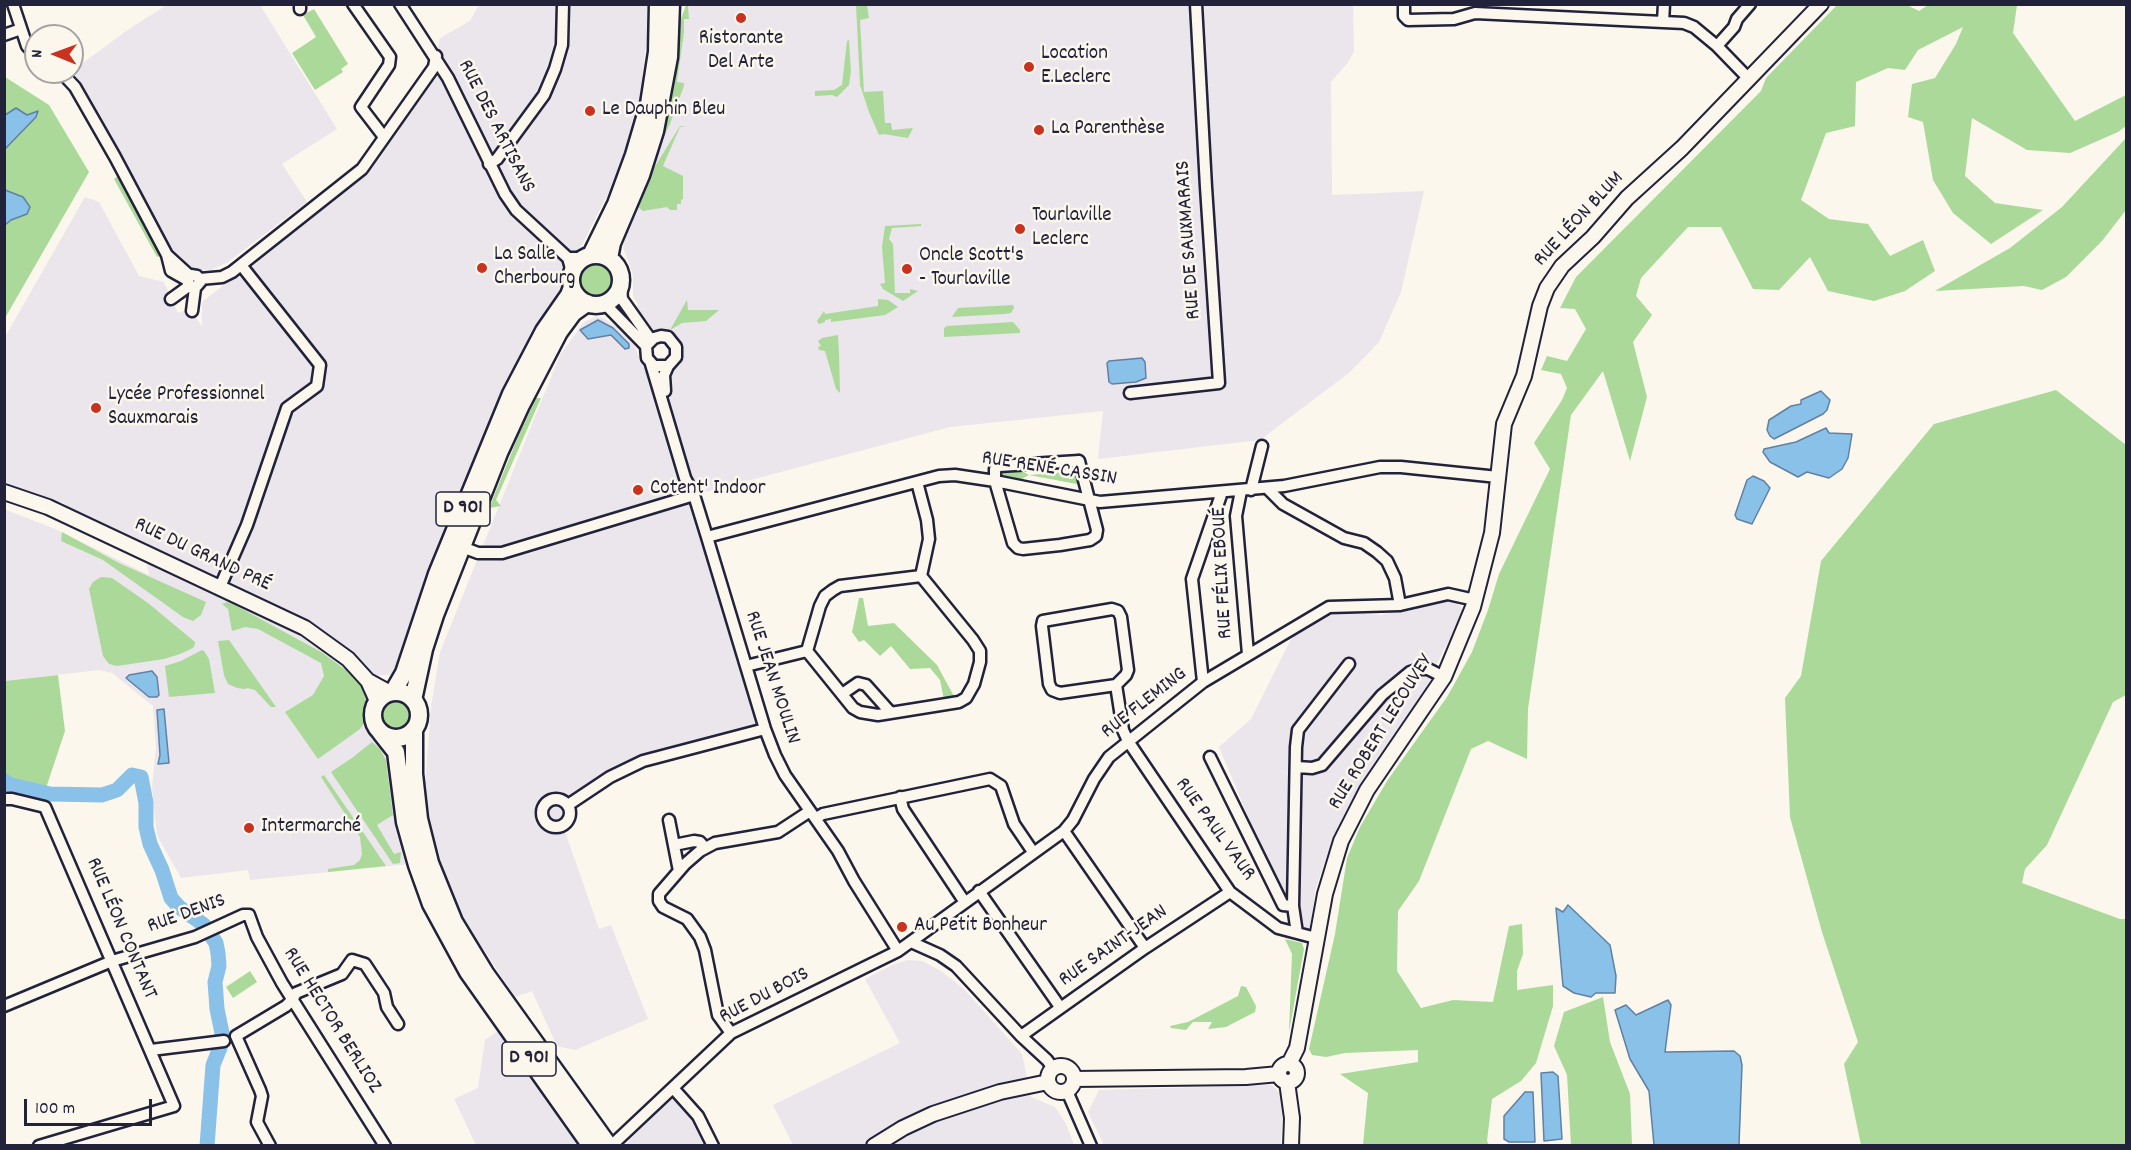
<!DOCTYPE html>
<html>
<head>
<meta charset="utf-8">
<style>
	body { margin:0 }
	#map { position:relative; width:2131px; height:1150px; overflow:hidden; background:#fbf7ec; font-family:Dekko,sans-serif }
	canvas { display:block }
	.frame { position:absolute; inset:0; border:6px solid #22223b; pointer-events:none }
	.north { position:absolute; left:24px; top:24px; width:60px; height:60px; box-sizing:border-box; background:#fbf7ec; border:2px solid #a4a2a5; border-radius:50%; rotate:271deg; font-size:16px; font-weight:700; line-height:24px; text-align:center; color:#22223b }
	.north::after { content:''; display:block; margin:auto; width:21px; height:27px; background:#c8321e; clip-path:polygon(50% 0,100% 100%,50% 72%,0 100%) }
	.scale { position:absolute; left:24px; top:1099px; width:128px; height:27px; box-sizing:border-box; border:3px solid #22223b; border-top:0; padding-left:8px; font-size:18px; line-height:21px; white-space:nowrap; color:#22223b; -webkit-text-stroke:4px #fbf7ec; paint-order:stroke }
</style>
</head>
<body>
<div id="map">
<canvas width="2131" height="1150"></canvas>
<div class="frame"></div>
<div class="north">N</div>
<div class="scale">100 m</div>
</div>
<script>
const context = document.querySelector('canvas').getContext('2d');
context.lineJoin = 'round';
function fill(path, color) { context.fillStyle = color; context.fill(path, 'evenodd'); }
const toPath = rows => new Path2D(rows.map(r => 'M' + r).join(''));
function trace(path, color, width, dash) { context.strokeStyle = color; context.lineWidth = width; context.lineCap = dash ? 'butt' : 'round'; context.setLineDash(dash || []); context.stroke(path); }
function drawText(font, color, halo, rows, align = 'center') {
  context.font = font + ' Dekko,sans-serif'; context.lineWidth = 5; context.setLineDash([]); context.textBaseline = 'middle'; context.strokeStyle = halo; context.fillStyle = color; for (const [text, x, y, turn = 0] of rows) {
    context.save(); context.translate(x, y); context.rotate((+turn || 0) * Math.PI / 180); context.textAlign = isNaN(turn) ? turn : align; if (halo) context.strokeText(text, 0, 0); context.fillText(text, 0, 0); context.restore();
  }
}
fill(toPath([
	[167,5,260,5,337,129,282,164,307,202,228,262,211,270,198,270,187,266,174,252,73,70,132,27],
	[479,5,648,5,649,19,639,106,616,178,524,358,439,549,419,601,396,670,390,675,380,675,368,688,370,700,367,712,367,725,387,746,392,795,399,832,409,864,250,880,248,870,181,878,158,837,156,827,152,788,156,748,153,706,112,673,99,670,5,681,4,509,55,529,149,575,144,549,108,531,109,526,104,524,101,527,73,515,64,503,59,502,53,504,5,486,5,337,85,197,99,202,139,276,164,282,178,313,187,310,193,312,202,327,202,302,234,277,246,279,253,273,252,267,312,216,366,174,362,169,436,56,440,38,470,21],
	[688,5,1353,5,1354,51,1349,61,1331,82,1332,195,1424,191,1401,292,1379,342,1350,372,1260,440,1098,459,1103,411,950,427,694,495,692,481,665,393,676,347,658,336,633,309,638,305,633,296,633,275,623,247,629,217,649,176,684,86,677,82,684,33,684,19,689,18],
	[596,317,603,318,617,328,634,345,655,394,759,725,643,761,570,809,570,817,563,826,599,929,611,925,648,1019,575,1050,557,1046,532,991,515,997,484,950,469,933,450,894,434,849,424,800,431,707,440,652,560,355,584,322],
	[1452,598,1462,608,1462,612,1457,626,1443,651,1424,693,1360,788,1344,816,1327,855,1315,891,1311,927,1297,933,1219,747,1251,719,1291,639,1312,620,1329,615,1344,613,1381,615],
	[908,960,922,961,941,971,964,989,1022,1054,1031,1097,1055,1107,1066,1124,1074,1145,793,1145,773,1105,900,1043,865,979,894,964],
	[498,1031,579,1145,476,1145,454,1099,478,1088,485,1040],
	[1272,1085,1283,1097,1281,1145,1104,1145,1088,1112,1099,1090],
	[673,1092,695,1118,709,1146,627,1146,629,1139]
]), '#ebe5ec');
fill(toPath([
	[1838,4,1907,5,1919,11,1928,5,2017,5,2013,33,2075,121,2126,95,2126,126,2118,132,2070,153,2027,150,1972,118,1965,176,1995,203,2043,210,1991,244,1953,213,1933,180,1923,122,1908,117,1912,84,1935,78,1956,44,1963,27,1918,50,1905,70,1888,68,1856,82,1855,126,1826,133,1801,200,1829,219,1868,224,1890,256,1923,240,1935,271,1905,291,1874,301,1828,291,1810,257,1779,290,1753,289,1721,227,1688,227,1641,278,1636,296,1652,315,1633,342,1647,397,1630,461,1603,371,1571,415,1528,709,1527,759,1488,741,1471,749,1419,881,1398,911,1397,971,1421,1008,1453,1000,1493,1002,1509,926,1522,924,1523,954,1517,971,1517,990,1553,985,1553,1006,1536,1063,1521,1081,1492,1099,1487,1141,1489,1145,1363,1145,1368,1093,1340,1074,1418,1062,1418,1050,1345,1053,1326,1057,1312,1055,1309,1049,1335,934,1347,858,1360,827,1387,781,1447,697,1472,652,1488,610,1499,574,1550,469,1534,443,1562,400,1567,388,1561,374,1541,370,1547,356,1567,361,1586,329,1575,309,1560,308,1576,277,1761,91,1766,78],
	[686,5,688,5,689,19,684,19,684,33,677,82,684,83,684,86,670,124,661,142,658,141,677,30],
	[856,5,867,5,869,18,860,20,864,92,883,91,885,123,891,123,892,130,913,128,908,138,884,134,879,135,869,112,860,85],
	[314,9,348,64,341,69,343,72,315,90,292,53,316,37,303,15],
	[849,40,851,71,849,85,837,97,832,95,815,96,815,91,834,90,842,85,847,41],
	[5,77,49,105,89,172,5,318],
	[680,126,686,127,680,127,663,166,683,176,683,199,681,200,681,204,677,204,677,210,670,210,667,207,643,211,636,205,649,176],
	[2126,138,2126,210,2102,241,2066,277,2042,290,2024,286,1935,291,2010,248,2062,207],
	[118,176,161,255,157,257,114,179],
	[921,224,921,226,892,228,889,239,893,244,895,293,910,293,910,289,918,291,903,301,883,289,880,284,885,283,882,247,885,226],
	'579 281a17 17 0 1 1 34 0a17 17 0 1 1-34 0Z',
	[878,299,888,300,898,307,885,315,831,322,831,319,825,320,825,322,819,324,817,321,824,311,825,314,878,306],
	[687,300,688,310,719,310,706,321,682,323,670,330],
	[1013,305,1014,308,1011,313,1004,314,952,317,958,308],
	[1013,322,1020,330,1020,333,944,337,944,328,947,326],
	[838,335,839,354,840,393,836,389,825,351,819,350,818,347,821,346,818,341,822,338],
	[2056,390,2126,445,2126,695,2113,702,2047,845,2025,869,2022,883,2120,919,2126,919,2126,1145,1861,1145,1844,1064,1858,1042,1822,932,1790,817,1785,698,1801,676,1821,561,1934,424],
	[536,398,541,398,496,500,501,506,489,508,518,437],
	[1020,470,1029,475,1078,471,1082,485,1029,475,1020,480,999,476,1000,471],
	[62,532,119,563,206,602,201,615,193,621,183,617,103,560,61,541],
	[101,577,112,578,148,603,195,642,195,644,193,648,180,654,164,659,117,666,109,664,103,656,89,589,93,582],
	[859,598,863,598,868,626,894,623,937,665,955,698,944,700,940,680,930,668,910,669,891,646,880,656,864,640,859,642,852,632],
	[227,602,233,604,321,652,350,673,366,692,367,696,364,723,360,729,318,759,285,712,313,695,324,676,321,663,258,629,245,627,232,631,228,609,222,604],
	[229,640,276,707,271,707,255,690,247,688,245,689,237,688,228,684,224,675,218,641],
	[202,650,204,651,209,659,215,693,169,697,165,666,181,661],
	[58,675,65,731,46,788,10,779,5,775,5,681],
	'381 715a15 15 0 1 1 30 0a15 15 0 1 1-30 0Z',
	[372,742,380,749,386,760,393,815,377,825,394,854,401,852,400,863,393,864,331,772,352,758],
	[324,775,386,866,328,872,328,869,354,865,360,860,362,854,360,837,321,777],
	[1285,939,1302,943,1304,949,1289,1032,1292,954],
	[250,971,257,982,233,998,226,987],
	[1241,986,1246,987,1256,1006,1255,1012,1226,1027,1208,1029,1212,1022,1193,1022,1186,1030,1171,1028,1170,1026,1188,1022,1238,996],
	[1603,997,1610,1042,1630,1094,1632,1145,1571,1145,1567,1075,1554,1046,1564,1012]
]), '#abd999');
const water = toPath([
	[16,108,27,115,38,111,36,117,5,149,5,115,16,108],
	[5,190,23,197,30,207,27,214,11,220,5,225,5,190],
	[598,320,613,328,629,344,629,348,625,349,611,335,588,339,580,330,598,320],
	[1142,358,1145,362,1146,378,1136,382,1112,384,1109,382,1107,363,1109,361,1142,358],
	[1821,391,1830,400,1827,410,1823,414,1774,439,1770,436,1767,430,1769,420,1791,406,1801,404,1801,400,1821,391],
	[1826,428,1829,433,1852,434,1848,458,1842,469,1829,478,1807,472,1798,477,1770,462,1763,452,1764,449,1796,442,1826,428],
	[1753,476,1764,481,1770,488,1752,524,1737,519,1735,515,1747,480,1753,476],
	[152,671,157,677,159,695,157,697,149,697,126,678,129,675,152,671],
	[164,709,169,763,158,764,160,755,157,710,164,709],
	[1568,905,1610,945,1616,976,1615,993,1596,993,1591,997,1574,993,1563,986,1556,908,1563,912,1568,905],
	[1668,1000,1671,1005,1665,1052,1734,1051,1740,1056,1742,1065,1739,1145,1654,1145,1649,1091,1630,1059,1615,1010,1626,1005,1636,1015,1668,1000],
	[1553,1072,1558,1076,1562,1139,1544,1141,1541,1073,1553,1072],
	[1525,1092,1533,1092,1535,1142,1509,1142,1504,1139,1504,1116,1525,1092]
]);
fill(water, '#8ac1e8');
trace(water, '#6081a3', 1.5);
trace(toPath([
	[4,781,11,785,50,794,102,795,117,790,132,775,141,777,146,803,146,827,150,844,162,870,171,898,179,907,204,925,216,943,218,953,219,966,215,982,217,1009,222,1033,220,1048,213,1065,207,1146]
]), '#8ac1e8', 15);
const minor = toPath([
	[13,4,27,46,36,55],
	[300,4,300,9],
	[353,4,390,57,389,65,361,107,384,137],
	[400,4,448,78,505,194,516,210,568,258,572,272],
	[1404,4,1404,16,1408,20,1454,19,1475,13,1684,23,1694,27,1717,46,1749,79],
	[1663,22,1664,4],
	[4,35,21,29],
	[1717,46,1734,27,1737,19,1750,4],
	[61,72,75,87,115,157,167,255,171,271,187,280],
	[489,164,497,159,544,95,555,69,562,45,563,4],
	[167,255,190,276],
	[568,258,583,258],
	[200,279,222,277,232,272,362,169,434,67,436,56],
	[621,287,622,299,651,340],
	[171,299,189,286],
	[605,304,646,346],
	[192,311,195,288,201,281,197,276,191,275,188,278,188,284,195,288],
	[651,364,685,478,694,495,707,537,765,729,775,755,785,775,838,851,854,881,898,951],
	[665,391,664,375,668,366,676,357,676,347,668,337,661,336,654,338,646,346,647,358,654,366,668,366],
	[1130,393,1219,383,1206,187,1196,4],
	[1079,461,1097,530,1096,536,1090,540,1060,545,1023,549,1018,548,1013,543,995,481,995,469,999,466,1079,461],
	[1267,488,1283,504,1344,538,1364,543,1377,552,1387,561,1395,578,1400,605],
	[1251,490,1262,446],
	[1241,491,1236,516,1248,654],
	[707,537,939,476,955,475,995,481,1100,502,1284,486,1380,467,1401,467,1498,477],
	[462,547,478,553,502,553,694,495],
	[220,587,247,525,287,408,317,386,320,365,241,265],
	[807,651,853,708,860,712,878,715,959,702,966,698,974,684,980,662,980,651,973,640,921,576],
	[807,651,820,606,825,596,833,590,840,586,921,576,929,539,927,520,917,482],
	[746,666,807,651],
	[1203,682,1192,579,1222,492],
	[1116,685,1126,675,1128,670,1121,617,1118,611,1112,609,1043,621,1042,626,1049,684,1052,690,1060,693,1116,685,1123,730,1128,741,1230,892,1278,928,1316,938],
	[842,694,858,683,866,685,891,713],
	[1210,757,1283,905,1293,906],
	[1297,767,1312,768,1322,765,1382,695,1410,672,1419,669,1428,669,1444,677],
	[900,797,903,809,964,901],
	'542 813a14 14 0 1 1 28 0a14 14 0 1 1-28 0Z',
	[4,799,12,799,45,807,174,1106,39,1146],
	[568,805,610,777,643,761,765,729],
	[816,818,823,814,990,779,1001,786,1014,824,1033,852],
	[669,820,679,871],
	[1064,831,1145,948],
	[674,845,694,841,700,842,705,848],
	[979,891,1060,1007],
	[1297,933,1293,906,1296,747,1298,730,1349,664],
	[911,942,940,955,956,966,1021,1036,1047,1060,1053,1068],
	[4,1006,112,961,195,937,243,915,249,915,257,937,282,983,385,1146],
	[731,1033,718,1015,705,950,700,937,687,919,663,907,659,901,659,894,685,864,700,851,715,843,778,832,810,811],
	[1021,1036,1145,948,1230,892],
	[151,1050,224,1041],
	[673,1088,698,1116,713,1146],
	[1067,1091,1091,1146],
	[270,1146,257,1122,262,1096,260,1090,236,1036,286,1006,292,1000,296,993,342,974,352,960,365,964,384,993,387,1007,398,1024],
	[611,1146,731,1033,898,951,1064,831,1073,820,1094,779,1109,757,1203,682,1329,607,1400,605,1448,594,1475,600]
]);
const tertiary = toPath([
	[4,492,48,507,305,628,348,659,368,681,390,693],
	[368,681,377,701],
	'1279 1073a9 9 0 1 1 18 0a9 9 0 1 1-18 0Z',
	[1289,1064,1297,1048,1325,894,1341,841,1367,790,1444,677,1473,607,1492,533,1504,424,1524,376,1540,306,1547,288,1562,266,1593,237,1627,198,1682,148,1821,4],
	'1048 1079a13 13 0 1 1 26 0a13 13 0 1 1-26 0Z',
	[1074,1079,1246,1077,1279,1074],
	[1287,1082,1292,1118,1291,1146],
	[874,1146,903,1128,933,1114,1000,1092,1048,1082]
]);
const primary = toPath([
	'571 280a25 25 0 1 1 50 0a25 25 0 1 1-50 0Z',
	[591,255,616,204,634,155,649,104,657,52,658,4],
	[609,258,612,243,641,175,655,131,669,57,671,4],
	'373 715a23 23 0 1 1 46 0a23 23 0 1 1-46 0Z',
	[393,692,404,673,437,574,511,394,544,331,569,295,572,287],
	[413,700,424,649,435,615,499,453,521,405,559,332,573,313,587,303],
	[414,730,414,774,419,819,430,863,454,922,485,973,609,1146],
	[381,733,396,752,405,822,417,865,431,904,468,972,591,1146]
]);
trace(minor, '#22223b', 15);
trace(tertiary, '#22223b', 18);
trace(primary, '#22223b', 21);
trace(minor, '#fbf7ec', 10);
trace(tertiary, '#fbf7ec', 14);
trace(primary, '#fbf7ec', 16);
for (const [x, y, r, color] of [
	[741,18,6,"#c8321e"],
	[1029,67,6,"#c8321e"],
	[590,111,6,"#c8321e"],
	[1039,130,6,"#c8321e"],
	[1020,229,6,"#c8321e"],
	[482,268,6,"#c8321e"],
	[907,269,6,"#c8321e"],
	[96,408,6,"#c8321e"],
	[638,490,6,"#c8321e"],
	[249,828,6,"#c8321e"],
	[902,927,6,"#c8321e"]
]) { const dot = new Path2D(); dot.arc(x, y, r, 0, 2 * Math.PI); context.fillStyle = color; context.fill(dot); trace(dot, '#fbf7ec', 2); }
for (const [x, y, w] of [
	[463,509,54],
	[529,1059,54]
]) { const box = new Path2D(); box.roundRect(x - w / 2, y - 17, w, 34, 4.5); context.fillStyle = '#fbf7ec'; context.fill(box); trace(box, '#22223b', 1.5); }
drawText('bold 20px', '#22223b', null, [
	["D 901",463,509],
	["D 901",529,1059]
]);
drawText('21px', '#22223b', '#fbf7ec', [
	["Ristorante",741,40,"center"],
	["Del Arte",741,64,"center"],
	["Location",1041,55],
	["E.Leclerc",1041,79],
	["Le Dauphin Bleu",602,111],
	["La Parenthèse",1051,130],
	["Tourlaville",1032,217],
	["Leclerc",1032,241],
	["La Salle",494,256],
	["Cherbourg",494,280],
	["Oncle Scott's",919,257],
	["- Tourlaville",919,281],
	["Lycée Professionnel",108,396],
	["Sauxmarais",108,420],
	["Cotent' Indoor",650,490],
	["Intermarché",261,828],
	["Au Petit Bonheur",914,927]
], 'left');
drawText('21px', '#22223b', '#fbf7ec', [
	["RUE DES ARTISANS",495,127,63],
	["RUE LÉON BLUM",1580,220,-47],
	["RUE DE SAUXMARAIS",1190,240,-94],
	["RUE RENÉ CASSIN",1049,470,9],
	["RUE DU GRAND PRÉ",202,556,25],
	["RUE FÉLIX EBOUÉ",1224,573,-93],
	["RUE JEAN MOULIN",771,678,72],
	["RUE FLEMING",1145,704,-38],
	["RUE ROBERT LECOUVEY",1382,733,-58],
	["RUE PAUL VAUR",1214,830,54],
	["RUE DENIS",187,915,-20],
	["RUE LÉON CONTANT",120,929,67],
	["RUE SAINT-JEAN",1114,947,-35],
	["RUE DU BOIS",765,997,-28],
	["RUE HECTOR BERLIOZ",331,1021,58]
]);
</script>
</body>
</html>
